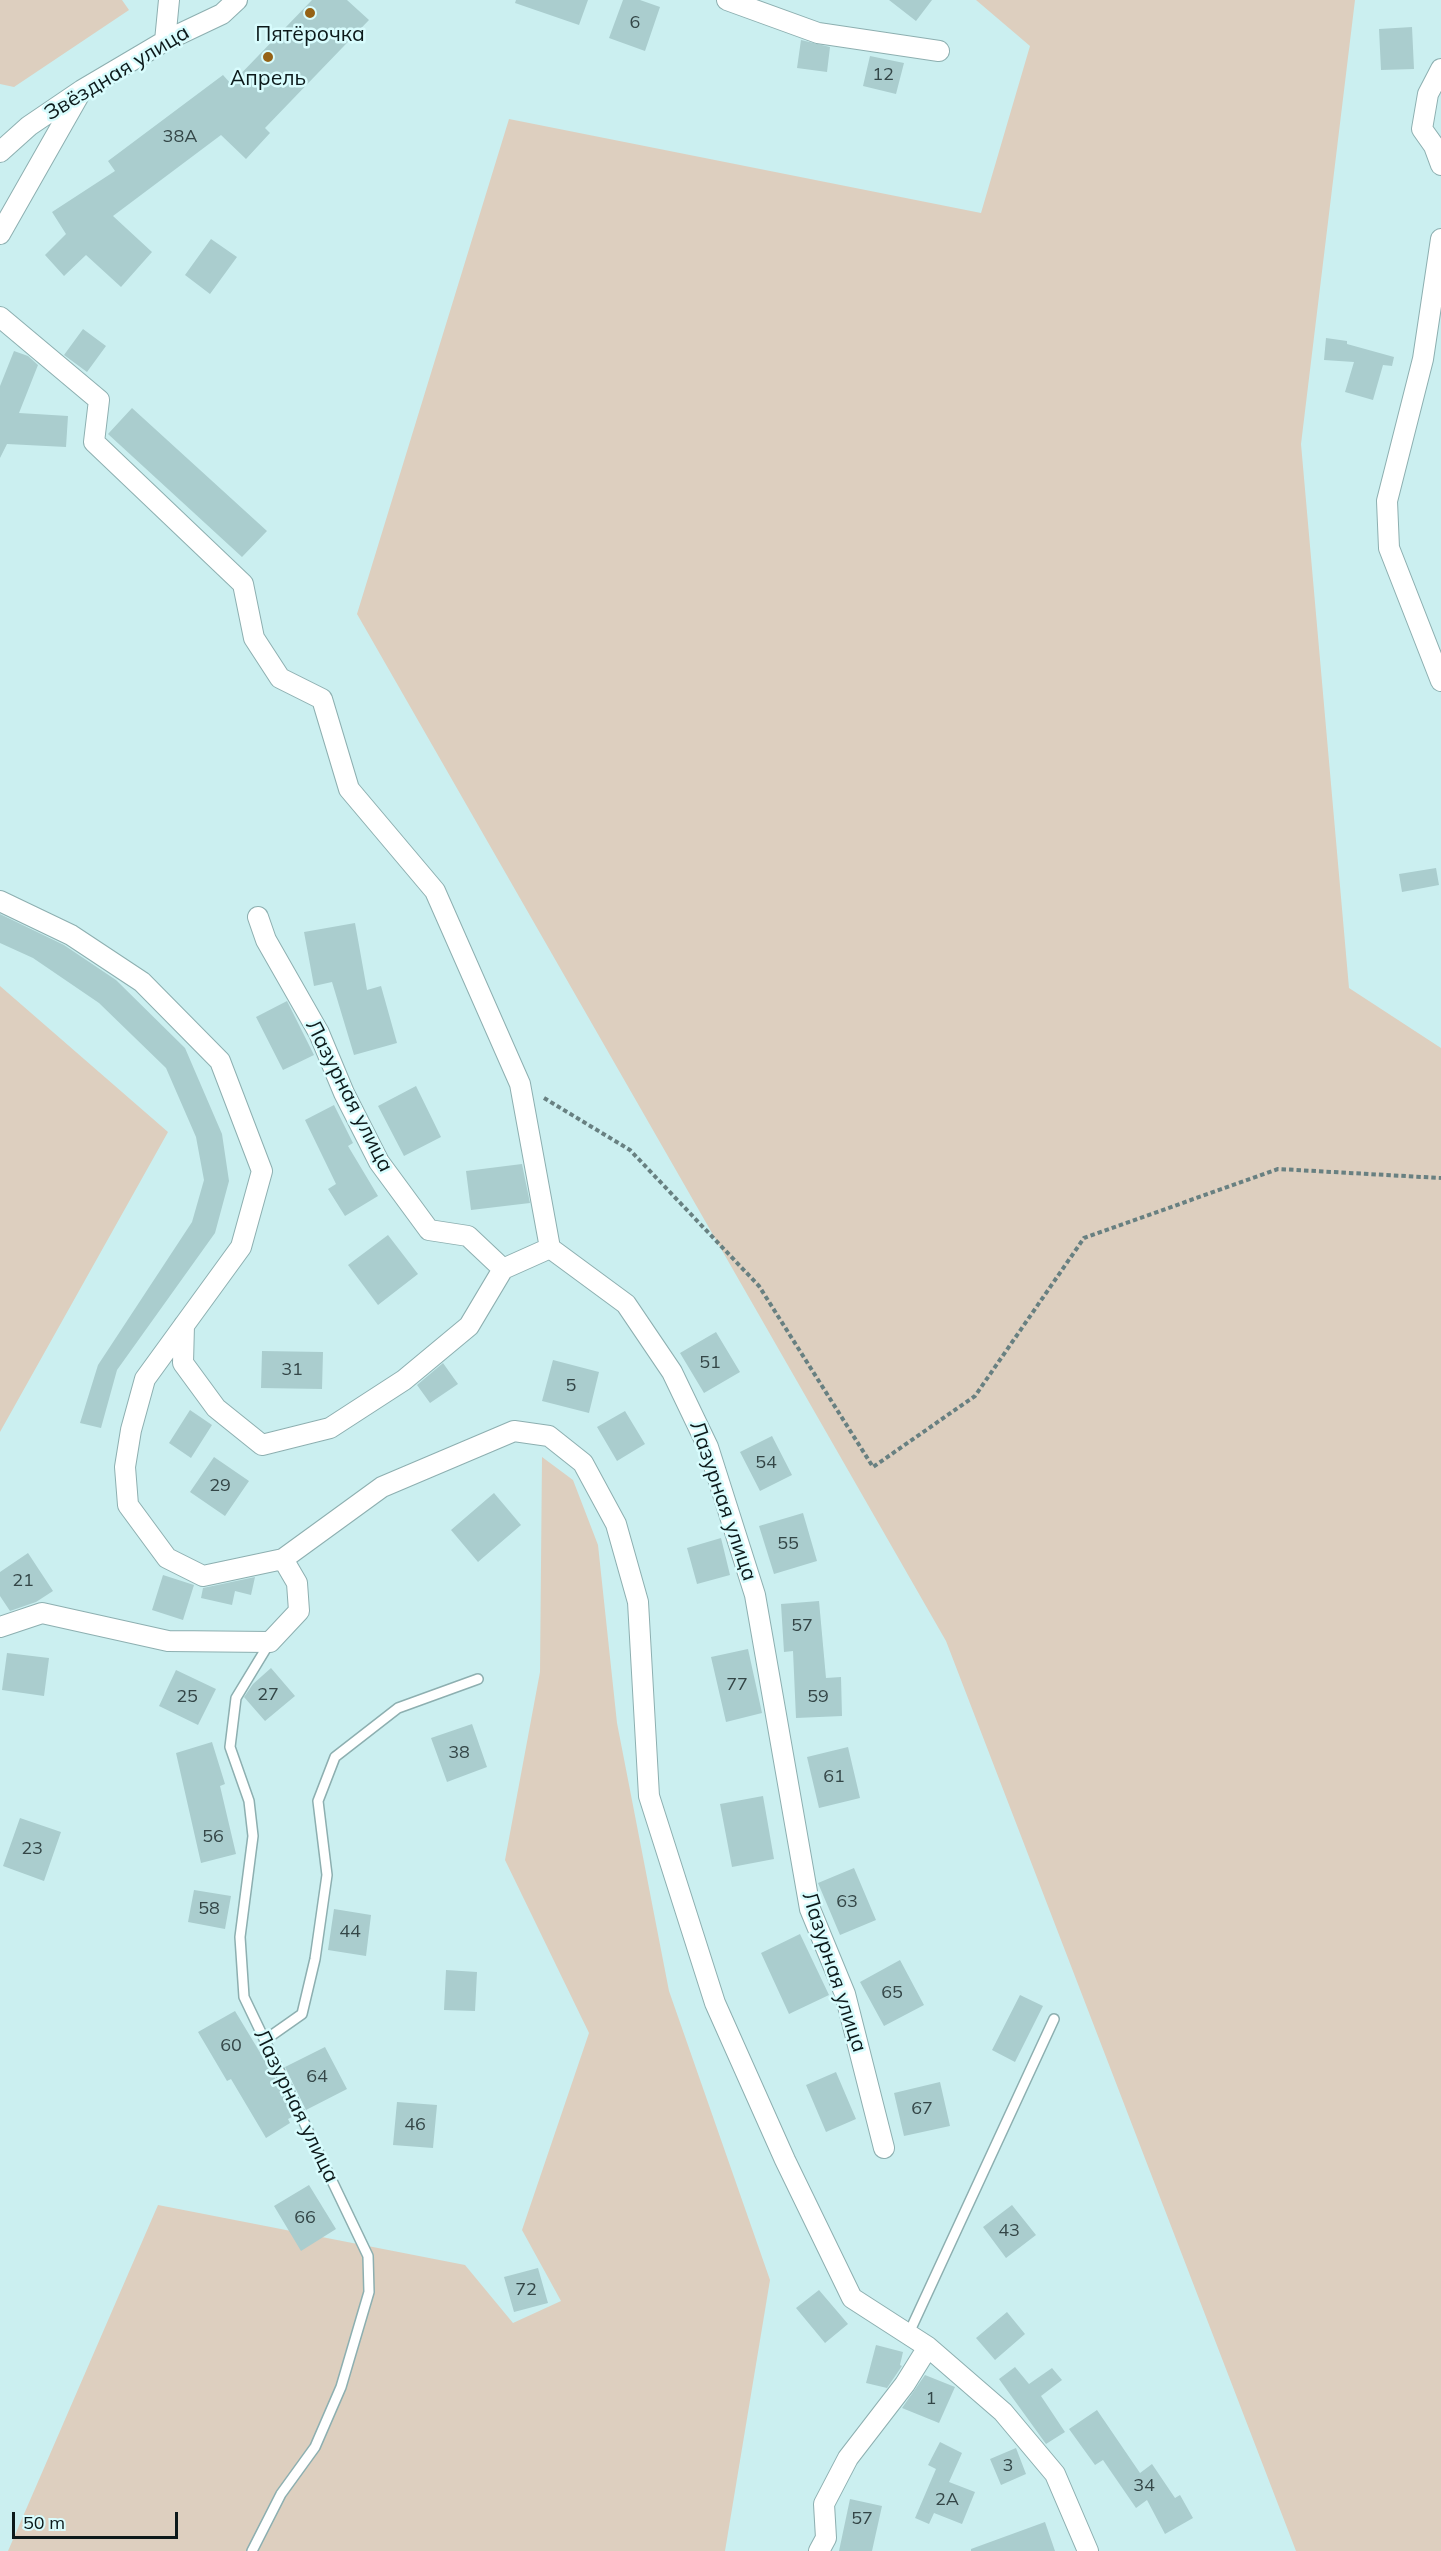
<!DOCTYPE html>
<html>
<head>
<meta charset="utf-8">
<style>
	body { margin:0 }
	#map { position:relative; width:1441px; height:2551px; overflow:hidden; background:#cbeff0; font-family:Mulish,sans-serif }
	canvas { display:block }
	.scale { position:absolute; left:12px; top:2512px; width:166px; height:27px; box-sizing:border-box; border:3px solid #0c191a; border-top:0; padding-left:8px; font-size:18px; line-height:21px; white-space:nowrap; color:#0c191a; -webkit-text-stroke:4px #d8fcfd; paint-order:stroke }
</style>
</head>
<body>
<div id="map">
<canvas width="1441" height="2551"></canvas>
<div class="scale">50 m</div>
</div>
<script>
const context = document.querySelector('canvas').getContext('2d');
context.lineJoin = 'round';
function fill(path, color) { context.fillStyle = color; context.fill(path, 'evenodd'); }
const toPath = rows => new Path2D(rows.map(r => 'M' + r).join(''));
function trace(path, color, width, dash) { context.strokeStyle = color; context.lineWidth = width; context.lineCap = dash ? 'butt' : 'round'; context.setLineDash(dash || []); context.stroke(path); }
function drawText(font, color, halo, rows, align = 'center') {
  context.font = font + ' Mulish,sans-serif'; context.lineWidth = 5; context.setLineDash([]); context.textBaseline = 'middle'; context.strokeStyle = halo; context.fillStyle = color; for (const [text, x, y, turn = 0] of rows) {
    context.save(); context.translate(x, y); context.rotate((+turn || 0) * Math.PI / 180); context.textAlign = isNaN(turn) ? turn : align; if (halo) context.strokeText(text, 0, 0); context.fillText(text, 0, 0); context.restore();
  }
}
fill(toPath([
	[0,0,122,0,129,10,14,87,0,84],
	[976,0,1355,0,1301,444,1349,988,1441,1048,1441,2551,1296,2551,946,1641,357,614,509,119,981,213,1030,46],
	[0,986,168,1132,0,1432],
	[542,1457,573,1480,598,1545,617,1723,669,1991,770,2280,725,2551,8,2551,158,2205,465,2265,513,2323,561,2301,522,2230,589,2033,505,1860,540,1672]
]), '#ddcfbf');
fill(toPath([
	[312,0,347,0,369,20,265,128,270,133,246,159,221,135,113,216,152,252,121,287,86,255,64,276,45,255,66,234,52,212,115,171,108,161,223,75,231,84],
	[516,0,588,0,579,25,515,3],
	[623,0,640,0,660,7,645,51,609,38],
	[889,0,932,0,916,21],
	[1412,27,1414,69,1381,70,1379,29],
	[801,40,830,47,827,72,797,68],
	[870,56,904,63,896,94,863,86],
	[211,239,237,257,210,294,185,275],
	[83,329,106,346,87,372,64,355],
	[1326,338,1347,341,1347,344,1394,357,1392,366,1383,365,1373,400,1345,392,1354,362,1324,360],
	[14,351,28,356,38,365,19,413,68,416,66,447,7,444,0,458,0,386],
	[132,408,267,531,242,557,108,434],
	[1436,868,1439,885,1402,892,1399,874],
	[0,914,64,945,116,980,185,1048,222,1134,229,1181,215,1233,117,1370,101,1428,80,1423,98,1365,192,1222,204,1180,196,1137,166,1068,99,1003,33,958,0,943],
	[355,923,367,990,381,986,397,1043,354,1055,332,982,314,986,304,932],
	[287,1001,314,1055,283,1070,256,1017],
	[416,1086,441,1137,404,1156,378,1106],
	[334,1105,353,1143,348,1146,378,1196,345,1216,328,1189,336,1184,305,1120],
	[522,1164,530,1203,471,1210,466,1171],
	[388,1235,418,1274,378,1305,348,1265],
	[716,1332,740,1372,704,1393,680,1353],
	[262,1351,323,1352,322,1389,261,1388],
	[553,1360,599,1372,589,1413,542,1401],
	[443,1363,458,1384,430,1403,417,1385],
	[190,1410,212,1425,191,1458,169,1443],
	[625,1411,645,1444,617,1461,597,1427],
	[772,1436,792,1475,760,1491,740,1452],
	[214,1457,249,1481,225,1516,190,1492],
	[494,1493,521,1525,478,1562,451,1530],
	[803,1513,817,1561,774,1574,759,1526],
	[721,1538,730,1575,697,1584,687,1548],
	[28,1553,53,1591,36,1602,10,1611,0,1596,0,1572],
	[163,1575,194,1585,183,1620,152,1610],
	[255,1577,251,1595,235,1591,232,1605,201,1598,203,1588],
	[819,1601,826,1678,841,1677,842,1716,796,1718,793,1651,784,1652,781,1604],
	[748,1649,762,1713,726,1722,711,1657],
	[7,1653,49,1658,44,1696,2,1690],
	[271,1668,295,1696,265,1721,244,1697,253,1684],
	[176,1670,216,1689,198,1725,159,1706],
	[472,1724,487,1767,447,1782,431,1738],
	[212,1742,225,1784,220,1786,236,1854,201,1863,176,1753],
	[848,1747,860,1798,819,1808,807,1757],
	[763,1796,774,1859,732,1867,720,1804],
	[20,1818,61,1832,44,1881,3,1866],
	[854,1868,876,1920,840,1935,818,1883],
	[194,1890,231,1896,225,1929,188,1922],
	[334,1909,371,1915,366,1956,328,1950],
	[800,1934,829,1995,789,2014,761,1953],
	[900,1960,924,2005,884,2026,860,1982],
	[446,1970,477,1972,475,2011,444,2010],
	[1020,1995,1043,2006,1015,2062,992,2050],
	[235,2011,273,2074,294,2116,288,2119,290,2123,266,2138,231,2079,227,2081,198,2032],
	[325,2047,347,2089,306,2110,285,2067],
	[836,2072,856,2119,826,2132,806,2085],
	[940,2082,950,2126,904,2136,894,2093],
	[397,2102,437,2105,433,2148,393,2145],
	[309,2185,336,2229,301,2251,274,2206],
	[1012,2205,1036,2235,1006,2258,983,2227],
	[538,2268,548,2303,514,2312,504,2277],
	[819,2290,848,2324,825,2343,796,2308],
	[1007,2312,1025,2334,995,2360,976,2338],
	[876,2345,903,2352,900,2365,902,2366,887,2388,866,2383],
	[1015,2367,1029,2384,1052,2368,1062,2380,1041,2396,1065,2432,1046,2444,999,2379],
	[925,2375,955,2387,939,2423,902,2408],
	[1097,2410,1140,2473,1152,2464,1175,2498,1180,2495,1193,2518,1165,2534,1147,2500,1136,2508,1103,2460,1095,2465,1069,2429],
	[940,2442,962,2453,949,2482,975,2492,962,2524,934,2513,929,2524,915,2518,936,2469,928,2465],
	[1016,2448,1026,2474,1001,2485,990,2459],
	[850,2499,882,2506,872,2551,839,2551],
	[1045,2522,1055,2551,971,2551,971,2549]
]), '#aacdce');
const lane = toPath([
	[265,2040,302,2014,315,1959,327,1875,318,1801,335,1757,398,1708,478,1679],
	[908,2335,1054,2019],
	[252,2551,281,2494,315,2447,341,2387,369,2292,368,2256,244,1997,240,1937,253,1836,249,1801,230,1747,236,1698,270,1642]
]);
const street = toPath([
	[727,0,818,33,939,51],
	[165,41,169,0],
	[1441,69,1428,94,1422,129,1434,146,1441,165],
	[0,152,29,126,82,90,165,41,222,14,237,0],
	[0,234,79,95],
	[1441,239,1423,359,1387,501,1389,548,1441,681],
	[0,317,99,400,94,442,243,584,254,638,280,678,322,699,349,789,435,891,520,1084,550,1248],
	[0,901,71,935,142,982,220,1061,262,1171,241,1247,145,1379,131,1430,125,1467,128,1505,167,1558,203,1576,283,1559,297,1583,299,1611,270,1642,168,1641,42,1613,0,1627],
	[258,917,266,940,319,1033,344,1093,379,1162,429,1230,468,1236,503,1269,550,1248,626,1304,672,1372,708,1447,755,1595,810,1909,845,1994,884,2148],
	[184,1325,183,1363,216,1408,262,1445,330,1428,404,1380,469,1326,503,1269],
	[283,1559,382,1487,514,1431,549,1436,583,1463,616,1524,638,1602,649,1796,715,2003,785,2160,852,2298,928,2347,1003,2412,1055,2474,1088,2551],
	[819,2551,826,2538,824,2504,848,2458,905,2384,928,2347]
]);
trace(lane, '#8dafb0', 12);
trace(street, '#8dafb0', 22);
trace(toPath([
	[544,1098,630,1150,759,1286,873,1467,975,1396,1084,1238,1278,1169,1441,1178]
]), '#688081', 4, [4.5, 3]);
trace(lane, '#fff', 9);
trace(street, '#fff', 20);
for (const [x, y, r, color] of [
	[310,13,6,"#956216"],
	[268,57,6,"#956216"]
]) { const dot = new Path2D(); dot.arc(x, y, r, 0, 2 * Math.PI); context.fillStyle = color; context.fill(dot); trace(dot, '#d8fcfd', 2); }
drawText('18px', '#344647', null, [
	["6",635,23],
	["12",883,75],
	["38А",180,137],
	["51",710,1363],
	["31",292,1370],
	["5",571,1386],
	["54",766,1463],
	["29",220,1486],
	["55",788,1544],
	["21",23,1581],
	["57",802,1626],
	["77",737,1685],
	["27",268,1695],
	["25",187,1697],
	["59",818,1697],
	["38",459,1753],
	["61",834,1777],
	["56",213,1837],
	["23",32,1849],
	["63",847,1902],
	["58",209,1909],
	["44",350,1932],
	["65",892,1993],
	["60",231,2046],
	["64",317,2077],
	["67",922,2109],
	["46",415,2125],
	["66",305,2218],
	["43",1009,2231],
	["72",526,2290],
	["1",931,2399],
	["3",1008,2466],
	["34",1144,2486],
	["2А",947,2500],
	["57",862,2519]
]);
drawText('21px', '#0c191a', '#d8fcfd', [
	["Пятёрочка",310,35],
	["Апрель",268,79]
]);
drawText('21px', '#0c191a', '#d8fcfd', [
	["Звёздная улица",117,73,-31],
	["Лазурная улица",349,1096,63],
	["Лазурная улица",723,1501,71],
	["Лазурная улица",834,1972,72],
	["Лазурная улица",296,2106,64]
]);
</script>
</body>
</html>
